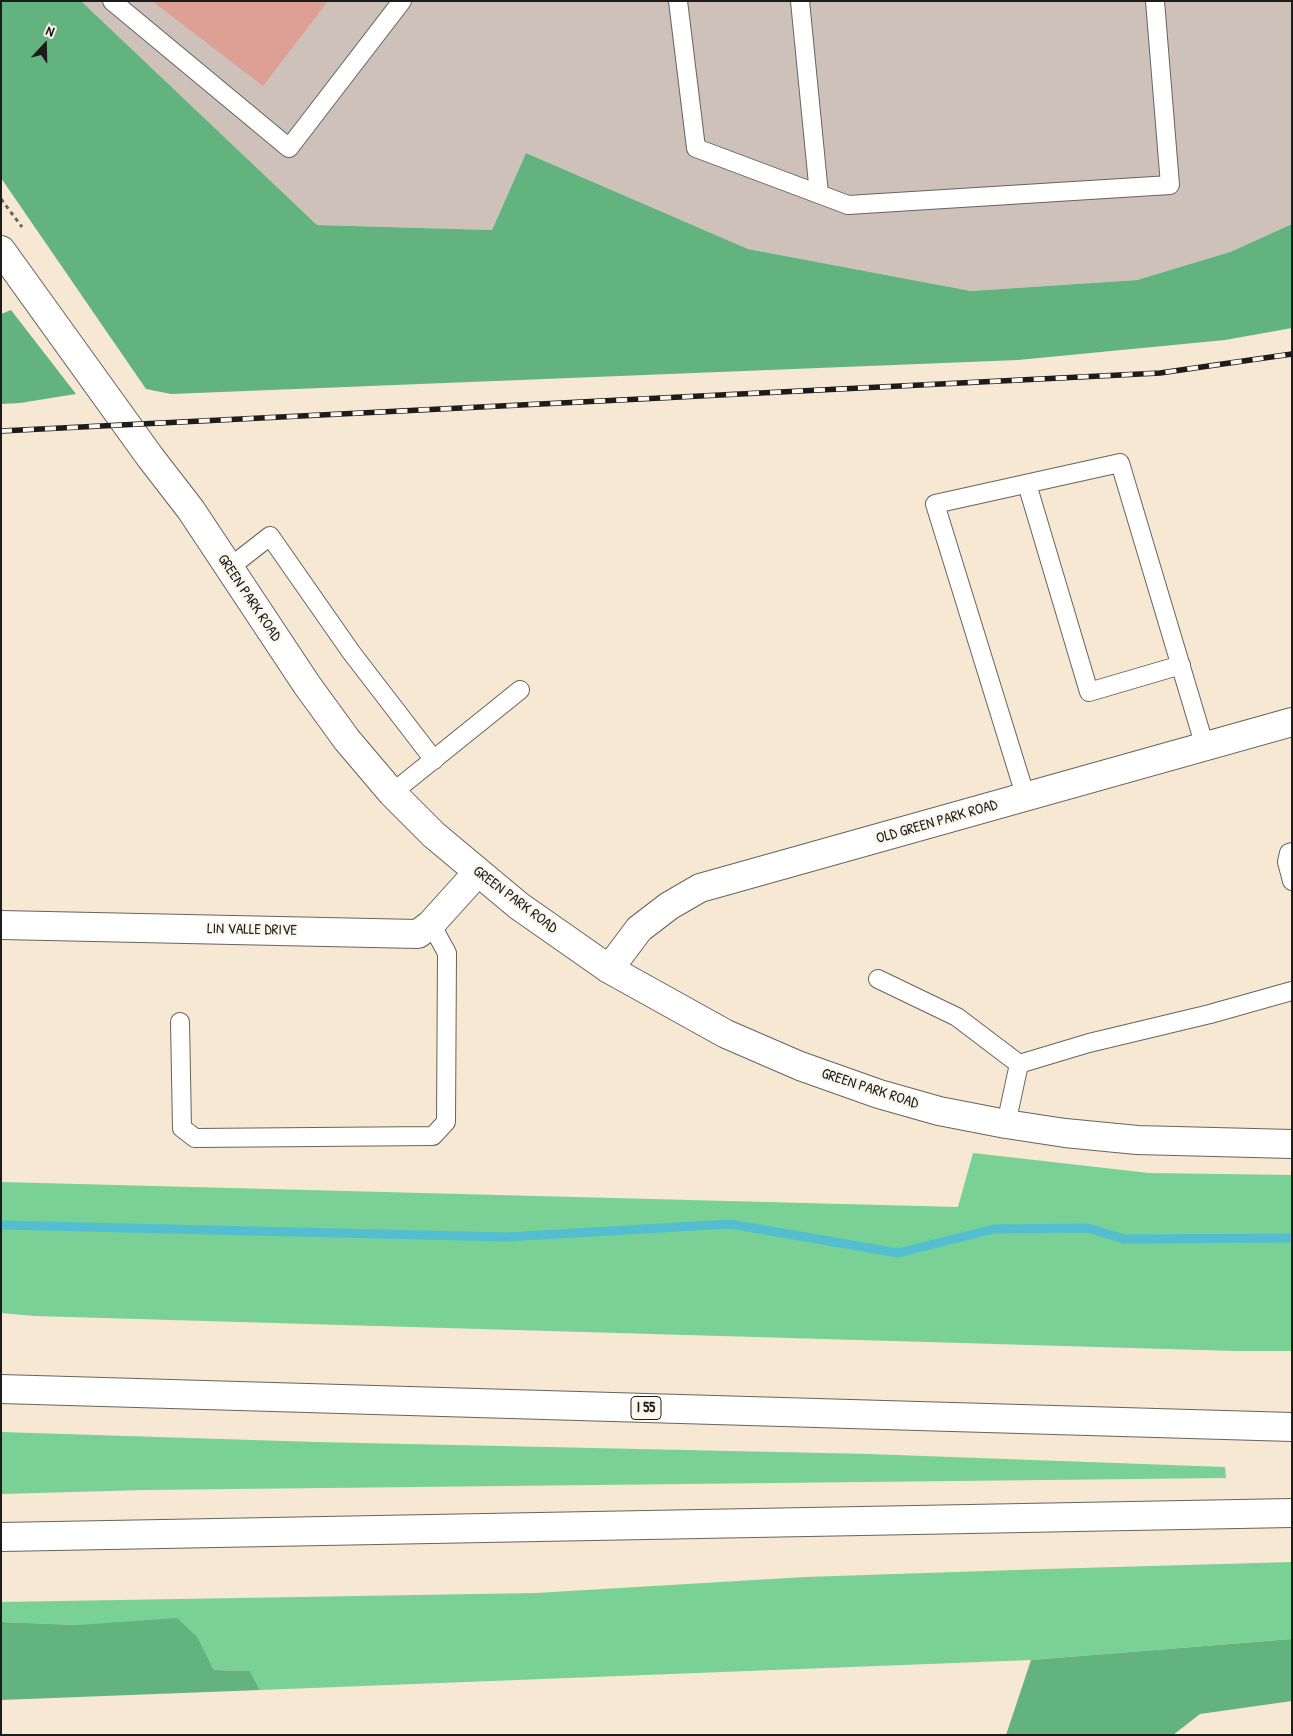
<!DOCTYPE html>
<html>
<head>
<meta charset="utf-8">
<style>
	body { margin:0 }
	#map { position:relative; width:1293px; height:1736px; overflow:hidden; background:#f6e8d3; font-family:"Patrick Hand",sans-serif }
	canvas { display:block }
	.frame { position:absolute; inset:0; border:2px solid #1c1c1c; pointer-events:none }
	.north { position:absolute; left:20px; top:20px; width:50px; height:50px; -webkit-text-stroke:4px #fbf7ec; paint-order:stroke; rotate:21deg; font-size:14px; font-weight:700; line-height:20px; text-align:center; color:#1c1c1c }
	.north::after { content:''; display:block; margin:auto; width:18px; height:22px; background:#1c1c1c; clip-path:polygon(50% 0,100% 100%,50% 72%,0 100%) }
</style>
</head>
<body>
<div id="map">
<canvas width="1293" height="1736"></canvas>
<div class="frame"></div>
<div class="north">N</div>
</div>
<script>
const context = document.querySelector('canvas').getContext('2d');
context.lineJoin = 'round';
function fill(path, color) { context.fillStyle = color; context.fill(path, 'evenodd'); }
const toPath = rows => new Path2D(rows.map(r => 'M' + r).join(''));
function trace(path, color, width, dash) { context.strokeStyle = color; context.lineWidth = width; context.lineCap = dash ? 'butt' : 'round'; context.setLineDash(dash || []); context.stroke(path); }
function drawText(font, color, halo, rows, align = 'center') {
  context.font = font + ' "Patrick Hand",sans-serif'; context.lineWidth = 5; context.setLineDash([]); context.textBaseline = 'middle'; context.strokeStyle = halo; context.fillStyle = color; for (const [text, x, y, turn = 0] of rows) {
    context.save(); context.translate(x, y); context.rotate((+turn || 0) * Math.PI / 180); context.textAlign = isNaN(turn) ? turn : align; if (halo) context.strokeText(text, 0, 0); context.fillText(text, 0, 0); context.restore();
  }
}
fill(toPath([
	[81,1,1292,1,1292,224,1230,252,1137,280,971,291,748,249,526,153,492,230,317,225]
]), '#cec1b9');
fill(toPath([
	[973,1153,1149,1173,1292,1175,1292,1351,1236,1351,34,1316,1,1313,1,1182,958,1207],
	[1,1432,316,1442,869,1454,1225,1467,1226,1478,145,1490,1,1494],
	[1292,1562,1292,1639,1031,1660,260,1690,250,1671,214,1670,198,1638,78,1625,1,1622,1,1602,536,1593,805,1577,1046,1569]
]), '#7ad196');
fill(toPath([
	[1,1,81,1,317,225,492,230,526,153,748,249,971,291,1137,280,1230,252,1292,224,1292,328,1225,340,1018,360,171,394,146,389,1,178],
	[11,310,76,394,20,403,1,404,1,314],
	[177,1618,198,1638,214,1670,250,1671,260,1690,1,1700,1,1622,78,1625],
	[1292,1639,1292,1701,1200,1714,1173,1735,1006,1735,1031,1660]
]), '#63b37f');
trace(toPath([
	[1,1225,506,1237,730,1224,898,1253,994,1229,1088,1228,1124,1239,1292,1238]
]), '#53becf', 9);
fill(toPath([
	[152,1,328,1,263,86]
]), '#dca194');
const lane = toPath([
	[112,1,289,148,402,1],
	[678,1,696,148,848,205,1170,185,1155,1],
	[800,1,819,194],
	[1027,484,1089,692,1181,665],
	[229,568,270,536,351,652,434,760],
	[392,793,520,690],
	[1026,798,935,504,1120,463,1205,747],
	[1292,852,1289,853,1287,862,1292,881],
	[878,979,957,1017,1019,1064],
	[180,1022,182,1128,195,1138,433,1136,446,1122,447,953,431,924],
	[1006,1124,1019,1064,1089,1043,1210,1014,1292,991]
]);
const street = toPath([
	[1,925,418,934,431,924,477,873],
	[609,969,639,929,669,906,700,888,1292,722]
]);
const secondary = toPath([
	[1,250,150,457,191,510,307,685,347,740,392,793,434,835,519,906,609,969,726,1034,800,1066,879,1094,939,1111,1006,1124,1065,1133,1137,1140,1292,1144]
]);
const highway = toPath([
	[1,1389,1292,1427],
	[1,1537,1292,1513]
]);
trace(lane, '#68635c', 20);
trace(street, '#68635c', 30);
trace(secondary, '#68635c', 30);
trace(highway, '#68635c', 30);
trace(toPath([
	[1,199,22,227]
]), '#68635c', 3, [4, 4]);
trace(lane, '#fff', 18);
trace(street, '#fff', 28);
trace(secondary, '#fff', 28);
trace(highway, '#fff', 28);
const rail = toPath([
	[1,431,1160,373,1292,354]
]);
trace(rail, '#1c1c1c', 5.5);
trace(rail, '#fbf7ec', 4, [11]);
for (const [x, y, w] of [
	[646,1408,30]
]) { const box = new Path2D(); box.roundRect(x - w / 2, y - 11.5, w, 23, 4); context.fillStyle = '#fbf7ec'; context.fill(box); trace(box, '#1c1c1c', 1); }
drawText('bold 14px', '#1c1c1c', null, [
	["I 55",646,1408]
]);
drawText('15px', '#1c1c1c', '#fbf7ec', [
	["GREEN PARK ROAD",249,598,56],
	["OLD GREEN PARK ROAD",937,822,-16],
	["GREEN PARK ROAD",515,900,37],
	["LIN VALLE DRIVE",252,930,1],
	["GREEN PARK ROAD",870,1089,18]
]);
</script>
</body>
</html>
